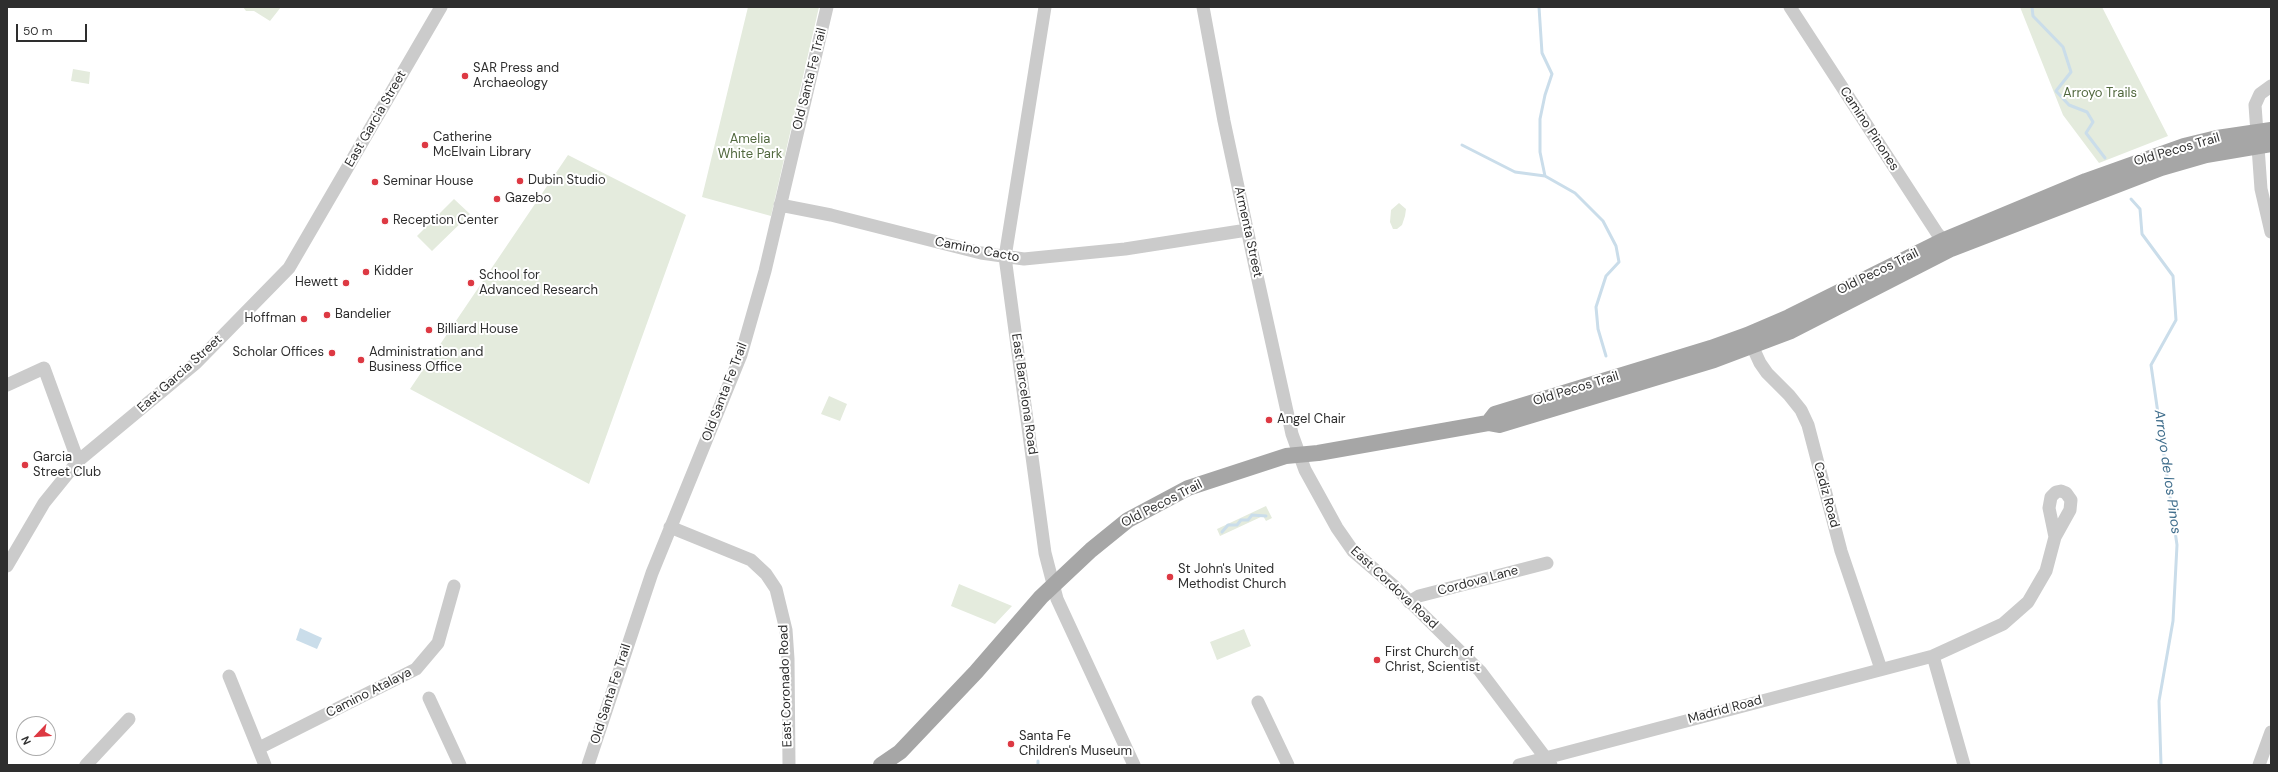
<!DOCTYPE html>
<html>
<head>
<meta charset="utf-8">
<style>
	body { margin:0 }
	#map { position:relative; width:2278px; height:772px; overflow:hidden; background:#fff; font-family:"DM Sans",sans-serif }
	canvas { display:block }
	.frame { position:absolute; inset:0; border:8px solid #2e2e2e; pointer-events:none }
	.north { position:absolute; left:16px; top:716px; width:40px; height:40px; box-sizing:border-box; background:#fff; border:1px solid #ababab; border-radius:50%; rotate:245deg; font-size:11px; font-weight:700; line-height:16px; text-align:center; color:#2e2e2e }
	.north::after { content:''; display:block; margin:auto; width:14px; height:18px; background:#dd3943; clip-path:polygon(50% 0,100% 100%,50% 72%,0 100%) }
	.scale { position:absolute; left:16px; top:24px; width:71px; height:18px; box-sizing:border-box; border:2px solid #2e2e2e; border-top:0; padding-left:5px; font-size:12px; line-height:14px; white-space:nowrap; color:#2e2e2e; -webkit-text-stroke:3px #fff; paint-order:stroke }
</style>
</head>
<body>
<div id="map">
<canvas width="2278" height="772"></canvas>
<div class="frame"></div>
<div class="north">N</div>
<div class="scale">50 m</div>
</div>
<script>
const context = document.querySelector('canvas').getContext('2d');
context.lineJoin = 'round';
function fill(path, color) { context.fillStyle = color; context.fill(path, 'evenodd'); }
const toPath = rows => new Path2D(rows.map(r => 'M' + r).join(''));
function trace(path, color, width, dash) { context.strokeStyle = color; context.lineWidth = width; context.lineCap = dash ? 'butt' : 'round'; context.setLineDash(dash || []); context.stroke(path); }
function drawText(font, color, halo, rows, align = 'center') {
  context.font = font + ' "DM Sans",sans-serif'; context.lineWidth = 4; context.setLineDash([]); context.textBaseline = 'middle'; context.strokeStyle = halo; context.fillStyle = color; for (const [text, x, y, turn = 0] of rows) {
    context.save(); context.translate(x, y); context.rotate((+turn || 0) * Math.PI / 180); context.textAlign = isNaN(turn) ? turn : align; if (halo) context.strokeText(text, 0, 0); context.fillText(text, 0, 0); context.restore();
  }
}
fill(toPath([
	[243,7,281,7,270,21,254,11,246,11],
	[748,7,819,7,771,216,702,197],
	[2020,7,2102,7,2168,136,2099,163,2063,115],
	[73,69,90,72,89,84,71,81],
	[568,155,686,215,589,484,410,389],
	[454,199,470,214,432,251,417,236],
	[1399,203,1406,209,1405,216,1402,225,1397,229,1393,229,1390,222,1391,210],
	[829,396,847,404,840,421,821,414],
	[1266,506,1272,518,1266,521,1263,516,1220,536,1217,529],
	[959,584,1012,606,995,624,951,606],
	[1244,629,1251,646,1217,660,1210,642]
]), '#e4ebdd');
fill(toPath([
	[300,628,322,638,317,649,296,640]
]), '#caddea');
trace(toPath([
	[1539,7,1542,53,1552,74,1545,95,1540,119,1540,152,1545,176],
	[2032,7,2033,16,2063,47,2071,72,2056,91,2069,105,2087,112,2093,122,2086,133,2105,158],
	[1462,145,1515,172,1545,176,1575,193,1603,221,1616,246,1619,262,1606,276,1596,307,1598,329,1606,356],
	[2131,199,2140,209,2142,234,2173,276,2176,320,2151,365,2177,545,2173,621,2159,701,2161,765],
	[1222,532,1228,525,1237,525,1241,520,1248,520,1252,515,1266,516],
	[1038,765,1038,761]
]), '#caddea', 3);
trace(toPath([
	[1045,7,1005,257,1045,553,1057,599,1134,765],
	[1203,7,1224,121,1256,271,1292,434,1305,470,1337,528,1353,551,1395,587,1480,671,1551,765],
	[1790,7,1937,233,1950,248],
	[2271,86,2260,94,2255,105,2261,189,2271,232],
	[780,205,831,215,981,253,1024,259,1125,249,1247,230],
	[1748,337,1760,363,1767,373,1789,395,1801,410,1808,425,1841,551,1881,669],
	[7,385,44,368,78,461],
	[670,527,751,560,766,574,776,589,786,630,788,659,789,765],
	[7,566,44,503,78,461,196,363,289,268,441,7],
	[1409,602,1419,596,1547,563],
	[1933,656,1964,765],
	[229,676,265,765],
	[429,698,460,765],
	[1258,702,1288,765],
	[259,748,416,669,438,643,454,586],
	[86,765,129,719],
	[588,765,652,573,741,355,765,271,827,7],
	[1519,765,1933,656,2003,624,2028,602,2046,571,2055,537,2049,508,2051,497,2056,492,2061,491,2066,493,2071,500,2070,510,2055,537],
	[2259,765,2271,732]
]), '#cbcbcb', 13);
trace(toPath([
	[1488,423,1495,414,1711,348,1747,335,1789,317,1942,241,2086,181,2184,146,2217,138,2271,130],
	[881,765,900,752,976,672,1041,597,1091,550,1128,520,1188,488,1286,456,1318,453,1488,423,1499,425,1714,360,1791,331,1951,249,2161,168,2206,155,2271,144]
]), '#a6a6a6', 16);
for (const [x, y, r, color] of [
	[465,76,4,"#dd3943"],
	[425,145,4,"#dd3943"],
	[520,181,4,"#dd3943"],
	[375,182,4,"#dd3943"],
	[497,199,4,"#dd3943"],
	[385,221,4,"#dd3943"],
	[366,272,4,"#dd3943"],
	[346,283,4,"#dd3943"],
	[471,283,4,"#dd3943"],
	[327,315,4,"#dd3943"],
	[304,319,4,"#dd3943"],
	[429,330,4,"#dd3943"],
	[332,353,4,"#dd3943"],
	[361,360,4,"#dd3943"],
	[1269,420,4,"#dd3943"],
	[25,465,4,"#dd3943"],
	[1170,577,4,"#dd3943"],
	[1377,660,4,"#dd3943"],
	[1011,744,4,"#dd3943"]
]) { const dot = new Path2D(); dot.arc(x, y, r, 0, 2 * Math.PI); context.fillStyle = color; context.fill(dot); trace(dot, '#fff', 1.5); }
drawText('13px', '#2e2e2e', '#fff', [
	["SAR Press and",473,69],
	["Archaeology",473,84],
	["Catherine",433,138],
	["McElvain Library",433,153],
	["Dubin Studio",528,181],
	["Seminar House",383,182],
	["Gazebo",505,199],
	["Reception Center",393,221],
	["Kidder",374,272],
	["School for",479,276],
	["Advanced Research",479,291],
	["Hewett",338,283,"right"],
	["Bandelier",335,315],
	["Hoffman",296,319,"right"],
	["Billiard House",437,330],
	["Scholar Offices",324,353,"right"],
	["Administration and",369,353],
	["Business Office",369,368],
	["Angel Chair",1277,420],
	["Garcia",33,458],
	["Street Club",33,473],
	["St John's United",1178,570],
	["Methodist Church",1178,585],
	["First Church of",1385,653],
	["Christ, Scientist",1385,668],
	["Santa Fe",1019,737],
	["Children's Museum",1019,752]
], 'left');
drawText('13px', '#2e2e2e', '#fff', [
	["Old Santa Fe Trail",810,79,-76],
	["East Garcia Street",376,119,-60],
	["Camino Pinones",1869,129,57],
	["Old Pecos Trail",2177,150,-16],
	["Armenta Street",1248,232,78],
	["Camino Cacto",977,250,11],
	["Old Pecos Trail",1878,272,-26],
	["East Garcia Street",180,374,-42],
	["Old Pecos Trail",1576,389,-17],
	["Old Santa Fe Trail",725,392,-69],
	["East Barcelona Road",1024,394,82],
	["Cadiz Road",1826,495,75],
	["Old Pecos Trail",1162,504,-27],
	["Cordova Lane",1478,581,-15],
	["East Cordova Road",1394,588,43],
	["East Coronado Road",786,686,-92],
	["Camino Atalaya",369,693,-27],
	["Old Santa Fe Trail",611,694,-72],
	["Madrid Road",1725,710,-15]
]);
drawText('13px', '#51683e', '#fff', [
	["Arroyo Trails",2100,94],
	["Amelia",750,140],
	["White Park",750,155]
]);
drawText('italic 14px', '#406e8c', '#fff', [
	["Arroyo de los Pinos",2167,472,82]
]);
</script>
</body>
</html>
